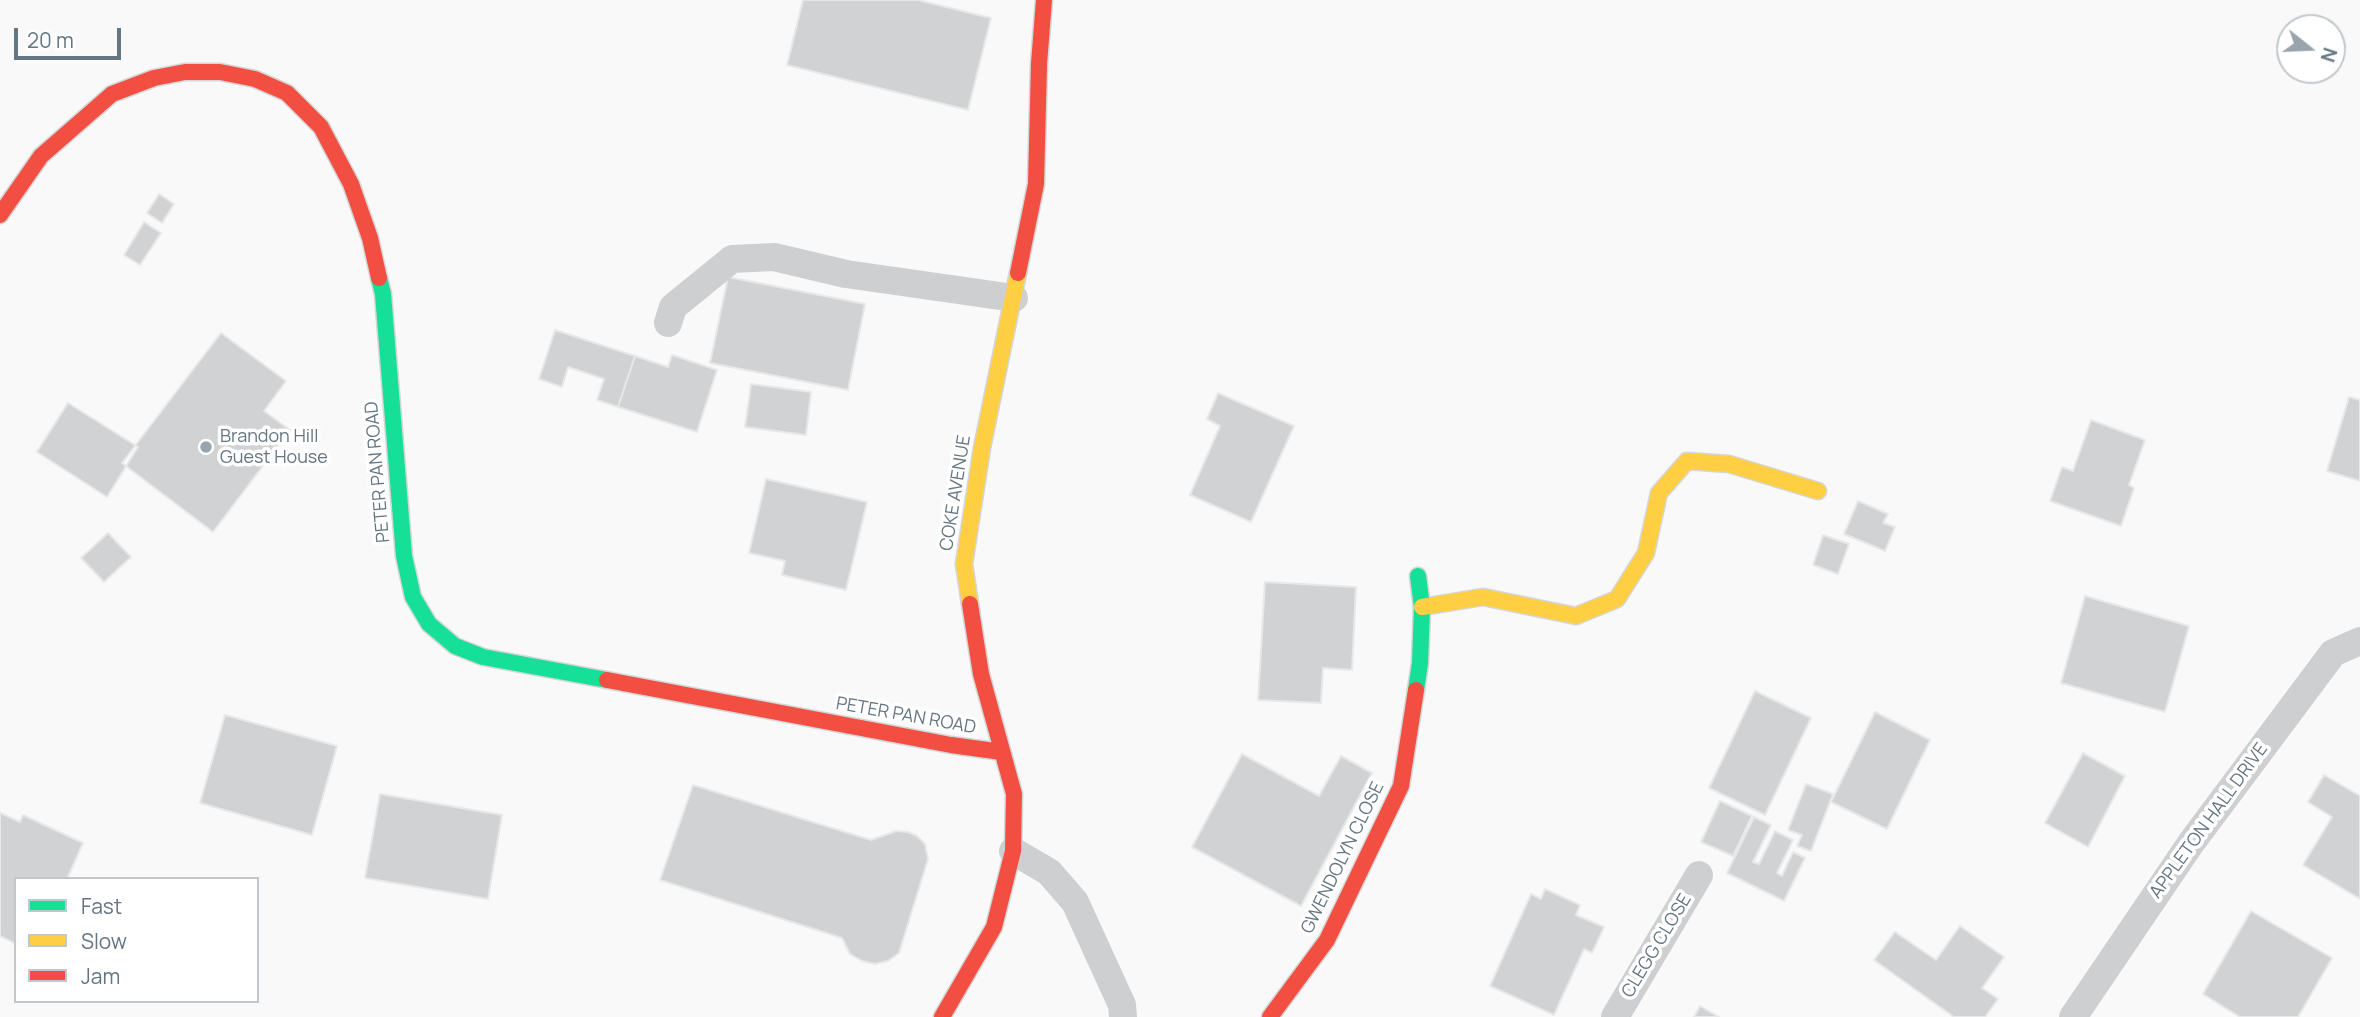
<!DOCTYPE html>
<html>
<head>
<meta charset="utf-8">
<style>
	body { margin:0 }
	#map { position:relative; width:2360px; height:1017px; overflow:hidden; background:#f9f9f9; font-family:Manrope,sans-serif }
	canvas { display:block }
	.legend { position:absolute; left:14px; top:877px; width:245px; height:126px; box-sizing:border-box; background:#fff; border:2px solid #c1c8cd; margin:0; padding:9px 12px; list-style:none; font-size:21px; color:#657683 }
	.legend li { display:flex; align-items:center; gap:14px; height:35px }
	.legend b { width:35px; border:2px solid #c1c8cd }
	.north { position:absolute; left:2276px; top:14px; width:70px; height:70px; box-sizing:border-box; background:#fff; border:2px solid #c1c8cd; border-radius:50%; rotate:108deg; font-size:19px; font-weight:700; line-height:28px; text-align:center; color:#657683 }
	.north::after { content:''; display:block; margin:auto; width:24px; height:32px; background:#99a4ac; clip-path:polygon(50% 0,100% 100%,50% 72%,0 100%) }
	.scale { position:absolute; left:14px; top:28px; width:107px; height:32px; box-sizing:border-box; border:4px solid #657683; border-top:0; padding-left:9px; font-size:21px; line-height:24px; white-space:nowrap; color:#657683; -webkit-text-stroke:5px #fff; paint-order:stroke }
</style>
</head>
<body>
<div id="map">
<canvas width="2360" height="1017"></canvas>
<ul class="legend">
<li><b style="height:9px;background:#16e098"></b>Fast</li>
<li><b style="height:9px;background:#ffcf43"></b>Slow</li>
<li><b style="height:9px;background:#f24e42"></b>Jam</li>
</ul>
<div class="north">N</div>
<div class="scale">20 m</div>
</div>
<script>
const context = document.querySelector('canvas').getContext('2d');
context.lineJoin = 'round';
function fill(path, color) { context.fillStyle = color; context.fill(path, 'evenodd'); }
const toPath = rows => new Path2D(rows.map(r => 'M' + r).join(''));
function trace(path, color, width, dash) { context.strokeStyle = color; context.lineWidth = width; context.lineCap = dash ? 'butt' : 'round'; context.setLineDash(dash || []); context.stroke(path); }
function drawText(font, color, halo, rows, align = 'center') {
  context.font = font + ' Manrope,sans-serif'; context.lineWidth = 7; context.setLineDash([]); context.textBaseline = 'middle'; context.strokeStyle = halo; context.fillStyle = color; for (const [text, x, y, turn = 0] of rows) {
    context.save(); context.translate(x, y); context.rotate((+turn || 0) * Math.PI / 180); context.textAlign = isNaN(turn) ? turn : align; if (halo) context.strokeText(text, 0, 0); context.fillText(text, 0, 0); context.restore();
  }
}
const building = toPath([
	[803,0,918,0,991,18,968,110,787,65,803,0],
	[159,194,174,204,162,223,147,213,159,194],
	[144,222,161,233,140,265,124,255,144,222],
	[728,277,865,304,848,390,710,363,728,277],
	[555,330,635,356,618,407,597,400,604,379,568,367,562,387,539,379,555,330],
	[221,333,286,381,264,411,290,430,213,532,122,463,221,333],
	[672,355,717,370,697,432,618,407,635,356,668,367,672,355],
	[751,384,811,392,806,435,745,427,751,384],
	[1218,393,1294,426,1251,522,1190,495,1220,426,1207,419,1218,393],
	[2349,397,2360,400,2360,481,2327,471,2349,397],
	[68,403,138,447,107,497,37,452,68,403],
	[2091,420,2145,440,2129,485,2134,488,2121,526,2050,501,2062,467,2073,471,2091,420],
	[766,479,867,502,846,590,782,575,785,561,749,553,766,479],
	[1858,501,1888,514,1883,523,1895,527,1885,551,1844,534,1858,501],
	[108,533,131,557,104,582,81,558,108,533],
	[1823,535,1849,544,1838,574,1813,565,1823,535],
	[1265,582,1356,587,1352,670,1323,668,1321,703,1258,700,1265,582],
	[2085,596,2189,626,2165,712,2061,683,2085,596],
	[1755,691,1811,718,1765,815,1709,788,1755,691],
	[1875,712,1930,740,1887,829,1831,802,1875,712],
	[225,715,337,746,312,835,200,803,225,715],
	[2083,753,2125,776,2088,847,2045,823,2083,753],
	[1242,754,1319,796,1341,756,1372,773,1301,906,1192,847,1242,754],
	[2324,775,2360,796,2360,899,2303,865,2332,817,2308,802,2324,775],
	[1806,784,1833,794,1811,851,1797,846,1802,835,1788,830,1806,784],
	[693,785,871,840,896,831,908,832,917,836,925,844,928,859,899,953,888,961,875,964,862,961,850,954,842,938,660,880,693,785],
	[380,794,502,815,488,899,365,878,380,794],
	[1720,801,1752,816,1733,856,1701,842,1720,801],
	[0,813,20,822,23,815,83,843,67,879,16,879,16,944,0,936,0,813],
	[1754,817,1771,825,1753,862,1759,864,1775,831,1793,840,1777,873,1782,876,1793,852,1805,858,1784,901,1727,873,1754,817],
	[1545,889,1580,905,1576,915,1604,927,1592,953,1584,949,1554,1015,1490,986,1531,894,1541,899,1545,889],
	[2251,911,2332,958,2298,1017,2240,1017,2203,994,2251,911],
	[1960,926,2004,957,1982,988,1998,999,1985,1017,1954,1017,1874,960,1895,932,1936,960,1960,926],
	[1700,1006,1719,1017,1694,1017,1700,1006]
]);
fill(building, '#d0d2d3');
trace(building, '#e8e8e8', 2);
const fast = toPath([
	[379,278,383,294,404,556,413,597,429,624,455,646,483,657,607,680],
	[1416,690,1420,663,1422,607,1418,576]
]);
const slow = toPath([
	[970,604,964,564,982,448,1018,273],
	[1422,607,1483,597,1576,616,1617,599,1646,553,1659,493,1687,461,1729,464,1818,491]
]);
const jam = toPath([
	[0,215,41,156,112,94,154,78,185,72,220,72,255,79,287,93,321,127,351,184,370,238,379,278],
	[1018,273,1036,184,1039,64,1044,0],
	[607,680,951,745,1002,752],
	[942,1017,994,927,1013,851,1014,794,981,674,970,604],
	[1270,1017,1327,940,1401,786,1416,690]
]);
trace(fast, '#d5d6d7', 19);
trace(slow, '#d5d6d7', 19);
trace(jam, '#d5d6d7', 19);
trace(toPath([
	[668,323,673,307,732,259,774,257,846,274,1014,298],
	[1013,851,1049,872,1075,902,1122,1005,1123,1017],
	[1615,1017,1699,875],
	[2073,1017,2191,843,2333,653,2360,641]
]), '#cecfd0', 28);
trace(fast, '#16e098', 16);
trace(slow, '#ffcf43', 16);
trace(jam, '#f24e42', 16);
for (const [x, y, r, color] of [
	[206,447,7,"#99a4ac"]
]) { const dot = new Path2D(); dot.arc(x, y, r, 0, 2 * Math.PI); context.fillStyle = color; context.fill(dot); trace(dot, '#fff', 2.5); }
drawText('18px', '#657683', '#fff', [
	["Brandon Hill",220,437],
	["Guest House",220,458]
], 'left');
drawText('18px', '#657683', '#fff', [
	["PETER PAN ROAD",378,472,-95],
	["COKE AVENUE",956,493,-81],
	["PETER PAN ROAD",906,716,10],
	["APPLETON HALL DRIVE",2209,821,-54],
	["GWENDOLYN CLOSE",1343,858,-64],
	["CLEGG CLOSE",1657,946,-59]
]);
</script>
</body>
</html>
